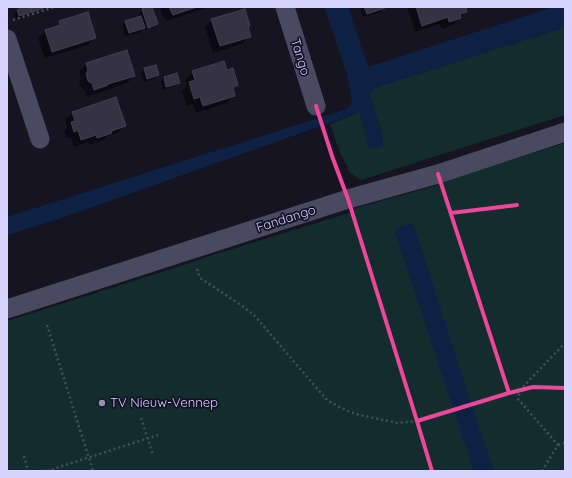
<!DOCTYPE html>
<html>
<head>
<meta charset="utf-8">
<style>
	body { margin:0 }
	#map { position:relative; width:572px; height:478px; overflow:hidden; background:#161421; font-family:Quicksand,sans-serif }
	canvas { display:block }
	.frame { position:absolute; inset:0; border:8px solid #d9d4ff; pointer-events:none }
</style>
</head>
<body>
<div id="map">
<canvas width="572" height="478"></canvas>
<div class="frame"></div>
</div>
<script>
const context = document.querySelector('canvas').getContext('2d');
context.lineJoin = 'round';
function fill(path, color) { context.fillStyle = color; context.fill(path, 'evenodd'); }
const toPath = rows => new Path2D(rows.map(r => 'M' + r).join(''));
function trace(path, color, width, dash) { context.strokeStyle = color; context.lineWidth = width; context.lineCap = dash ? 'butt' : 'round'; context.setLineDash(dash || []); context.stroke(path); }
function drawText(font, color, halo, rows, align = 'center') {
  context.font = font + ' Quicksand,sans-serif'; context.lineWidth = 3.5; context.setLineDash([]); context.textBaseline = 'middle'; context.strokeStyle = halo; context.fillStyle = color; for (const [text, x, y, turn = 0] of rows) {
    context.save(); context.translate(x, y); context.rotate((+turn || 0) * Math.PI / 180); context.textAlign = isNaN(turn) ? turn : align; if (halo) context.strokeText(text, 0, 0); context.fillText(text, 0, 0); context.restore();
  }
}
fill(toPath([
	[565,27,565,115,361,180,350,173,339,150,330,124,360,112,369,148,383,137,369,93,377,87],
	[565,143,565,471,7,471,7,321,190,263,203,258,349,213,356,208,438,185,450,179]
]), '#132c2d');
fill(toPath([
	[324,7,348,7,368,67,553,7,565,7,565,27,377,87,369,93,383,137,383,147,369,149,360,112,59,219,7,235,7,217,347,109,352,104,347,74],
	[413,223,474,412,494,471,474,471,456,417,394,229]
]), '#0d2144');
fill(toPath([
	[28,7,43,8,39,11,16,19,14,14,18,10],
	[151,7,157,24,153,27,144,30,144,28,141,32,125,36,122,25,125,22,140,17,139,13,142,10],
	[160,7,206,7,204,9,166,21,163,17],
	[362,7,384,7,384,8,381,12,363,17,360,9],
	[407,7,465,7,466,11,453,25,442,29,440,24,415,32],
	[212,20,249,26,247,28,250,36,242,44,213,53,205,27],
	[60,22,95,37,88,45,45,58,38,38,46,31,54,28],
	[126,51,134,76,127,83,87,97,85,90,81,88,79,82,81,78,79,72,86,64],
	[144,69,158,75,154,79,144,82,141,73],
	[227,71,237,85,232,89,234,96,227,103,196,113,193,104,187,106,182,91,187,86,185,80,193,72],
	[164,78,179,82,175,86,163,90,161,81],
	[72,113,125,126,117,133,107,136,103,140,89,145,88,142,74,147,71,137,67,138,64,130,67,128,65,120]
]), '#0007');
const building = toPath([
	[25,7,30,7,32,12,19,16,17,10,25,7],
	[30,7,44,7,44,8,32,12,30,7],
	[148,7,152,7,158,24,148,28,142,9,148,7],
	[169,7,197,7,173,15,169,7],
	[364,7,385,7,385,8,367,14,364,7],
	[416,7,466,7,467,12,460,14,461,18,449,22,448,17,422,26,416,7],
	[245,9,250,26,248,27,251,37,220,46,211,19,245,9],
	[88,12,96,38,52,52,45,30,60,25,59,21,88,12],
	[141,16,145,28,129,33,125,21,141,16],
	[127,50,135,76,108,84,108,85,94,90,92,83,88,81,86,74,88,70,86,63,127,50],
	[224,61,227,70,233,68,238,85,233,87,235,96,203,106,200,97,194,99,189,82,195,80,192,71,224,61],
	[156,65,159,75,147,79,144,68,156,65],
	[177,73,180,83,166,87,164,77,177,73],
	[116,97,126,126,111,131,112,133,97,138,96,135,81,140,78,130,74,132,71,122,75,121,72,112,116,97]
]);
fill(building, '#343243');
trace(building, '#433f54', 1);
trace(toPath([
	[13,20,55,7],
	[197,269,200,278,241,305,254,315,327,400,341,408,356,414,397,423,417,421],
	[47,325,93,471],
	[141,418,153,455],
	[558,445,565,443],
	[24,456,28,471],
	[47,471,158,435],
	[542,471,558,445,518,399,520,390,565,343]
]), '#44505f', 2.5, [2, 3]);
trace(toPath([
	[285,7,316,106],
	[7,39,40,139],
	[7,309,348,199,438,174,565,132]
]), '#4a4962', 19);
trace(toPath([
	[316,106,332,156,348,199,417,421,509,393,533,387,565,388],
	[438,174,509,393],
	[451,213,517,205],
	[417,421,432,471]
]), '#ed469a', 4);
for (const [x, y, r, color] of [
	[102,403,4,"#9591b1"]
]) { const dot = new Path2D(); dot.arc(x, y, r, 0, 2 * Math.PI); context.fillStyle = color; context.fill(dot); trace(dot, '#130f26', 1.5); }
drawText('13px', '#d9d4ff', '#130f26', [
	["Tango",300,57,73],
	["Fandango",286,219,-18]
]);
drawText('13px', '#d9d4ff', '#130f26', [
	["TV Nieuw-Vennep",110,403]
], 'left');
</script>
</body>
</html>
